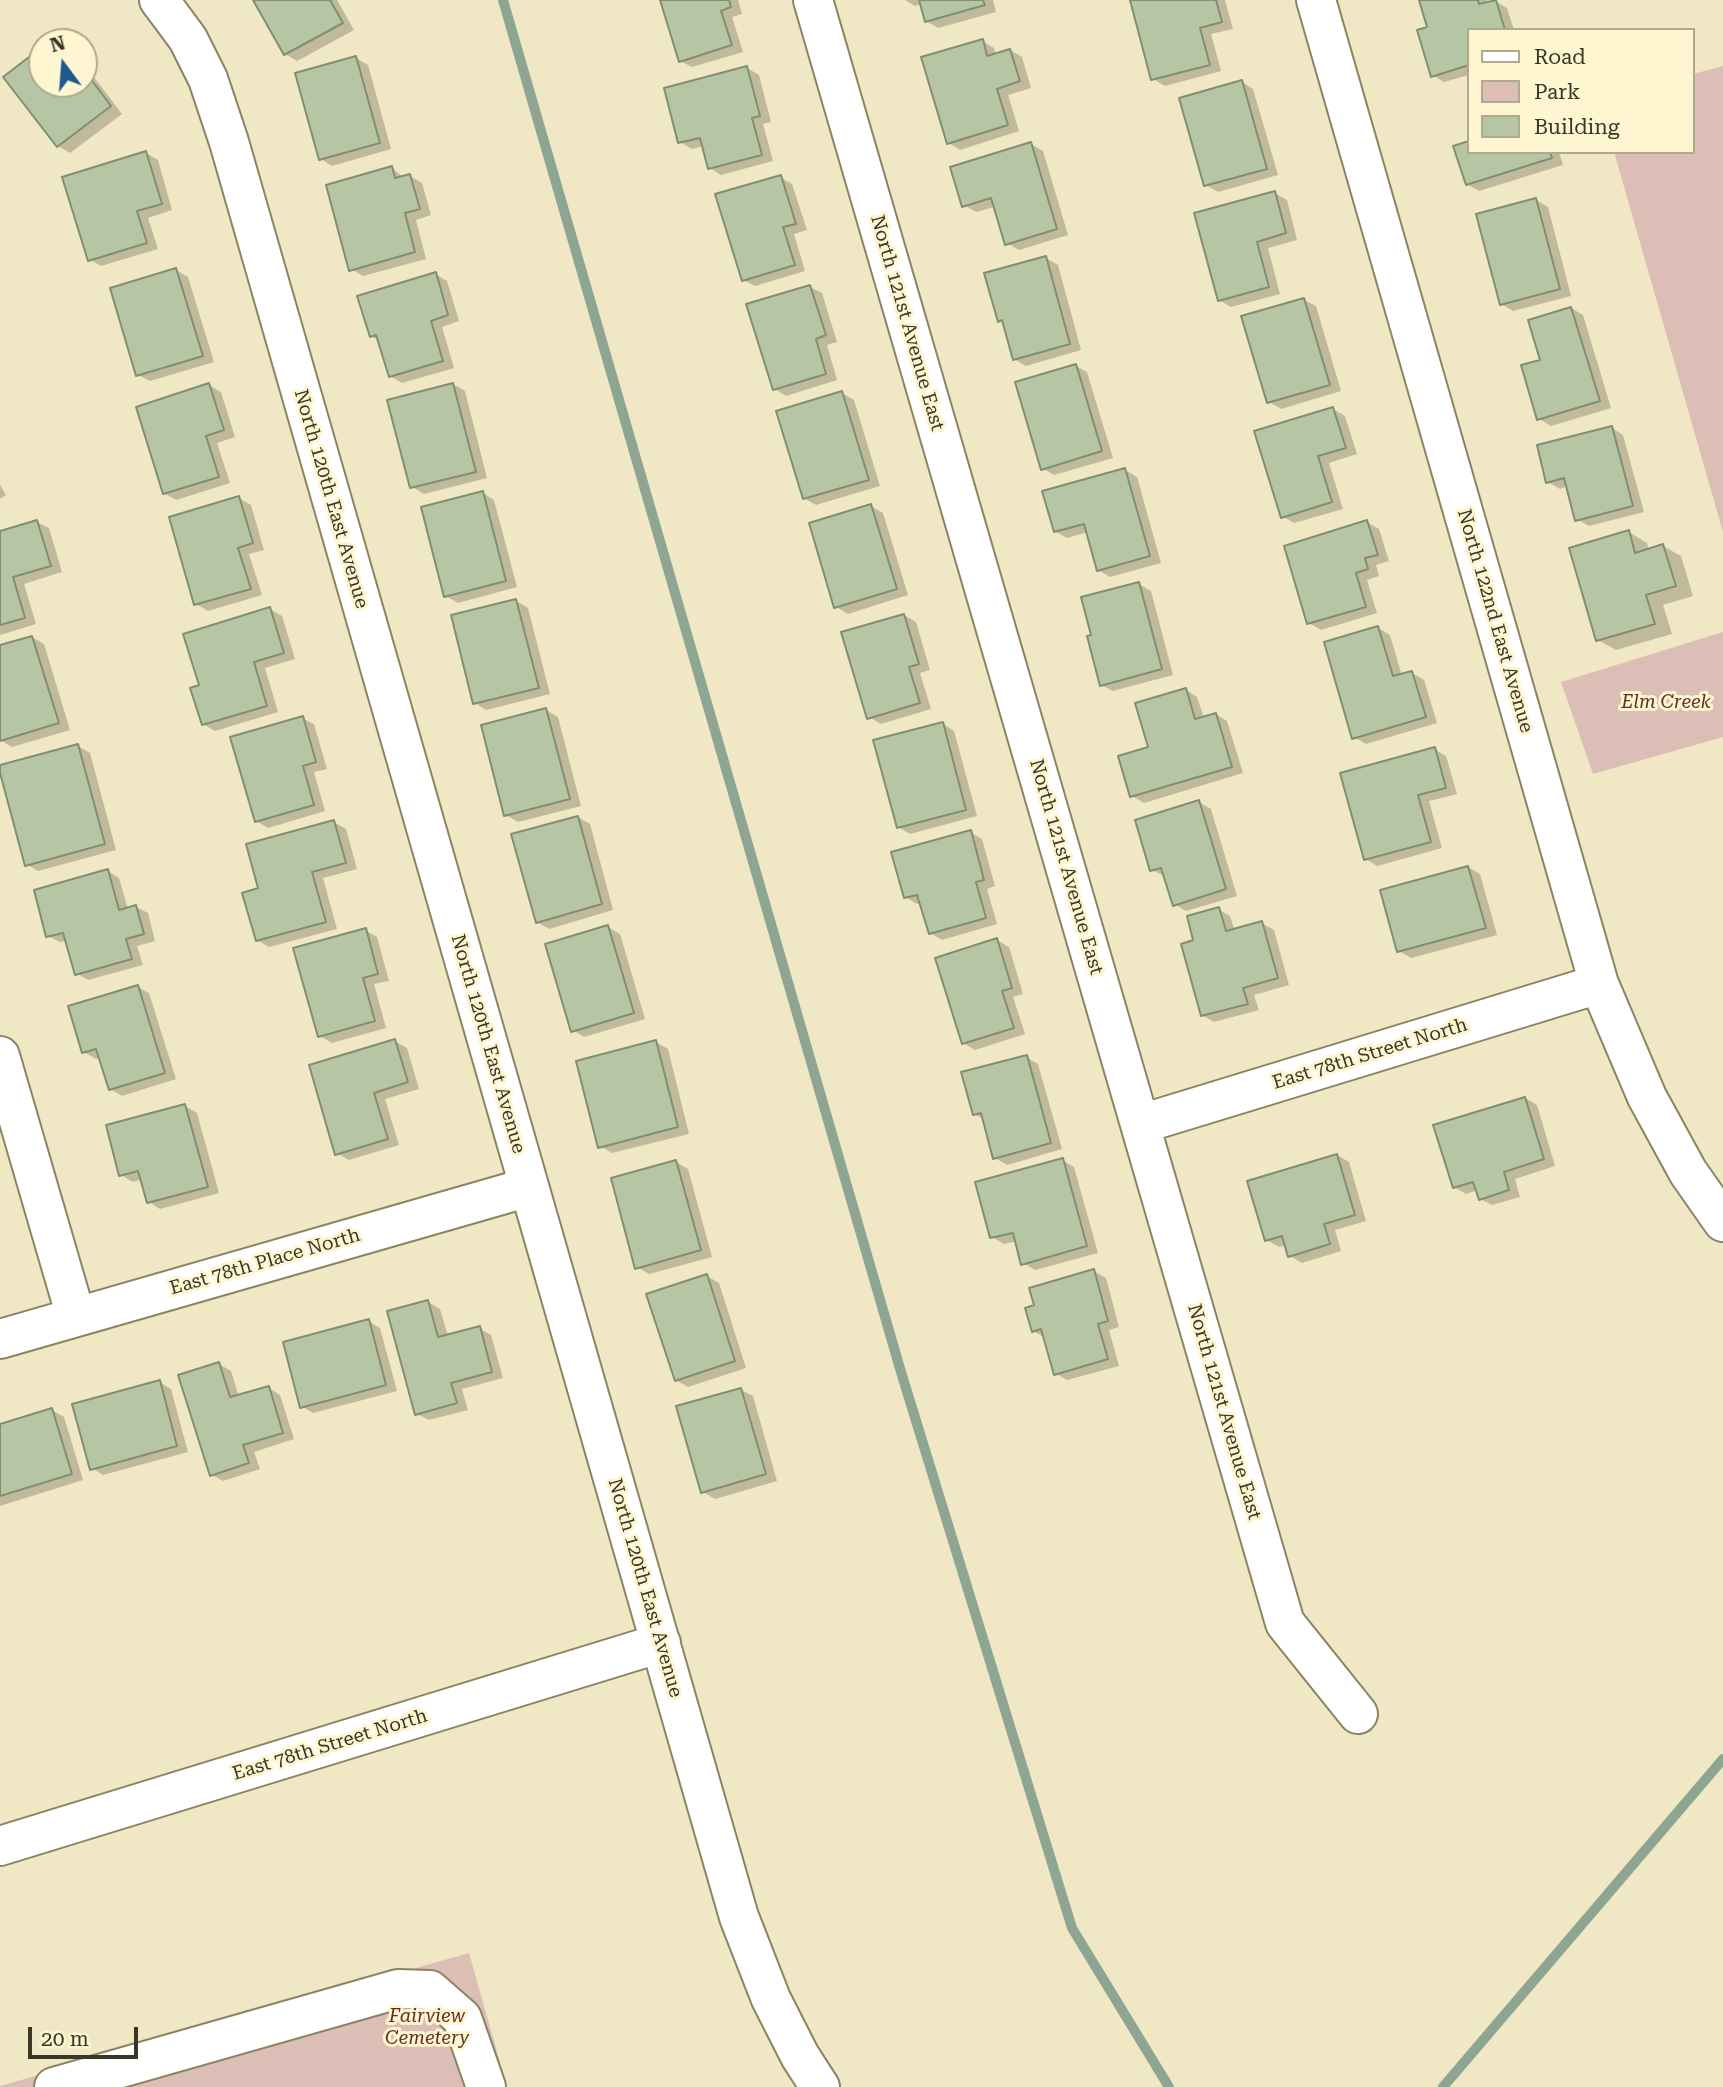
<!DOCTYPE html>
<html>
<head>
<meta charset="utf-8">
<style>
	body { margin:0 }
	#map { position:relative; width:1723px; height:2087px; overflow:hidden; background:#f0e8c4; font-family:"Roboto Serif",serif }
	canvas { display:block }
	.legend { position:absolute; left:1467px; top:28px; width:228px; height:126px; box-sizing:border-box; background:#fef5d1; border:2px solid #afa98d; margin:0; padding:9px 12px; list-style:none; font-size:21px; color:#393628 }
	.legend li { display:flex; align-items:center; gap:14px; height:35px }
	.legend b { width:35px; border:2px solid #afa98d }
	.north { position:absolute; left:28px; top:28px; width:70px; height:70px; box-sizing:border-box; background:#fef5d1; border:2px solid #afa98d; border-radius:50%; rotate:344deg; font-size:19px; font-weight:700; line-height:28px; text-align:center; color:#393628 }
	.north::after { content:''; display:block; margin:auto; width:24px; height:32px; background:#215890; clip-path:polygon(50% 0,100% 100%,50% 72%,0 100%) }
	.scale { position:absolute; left:28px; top:2027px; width:110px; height:32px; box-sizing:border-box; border:4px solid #393628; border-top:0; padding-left:9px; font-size:21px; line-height:24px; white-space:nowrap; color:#393628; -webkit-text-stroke:5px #fef5d1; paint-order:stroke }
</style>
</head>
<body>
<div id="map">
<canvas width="1723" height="2087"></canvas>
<ul class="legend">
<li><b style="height:9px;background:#fff"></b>Road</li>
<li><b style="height:19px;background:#ddbeb7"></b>Park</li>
<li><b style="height:19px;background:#b6c6a5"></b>Building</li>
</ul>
<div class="north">N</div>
<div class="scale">20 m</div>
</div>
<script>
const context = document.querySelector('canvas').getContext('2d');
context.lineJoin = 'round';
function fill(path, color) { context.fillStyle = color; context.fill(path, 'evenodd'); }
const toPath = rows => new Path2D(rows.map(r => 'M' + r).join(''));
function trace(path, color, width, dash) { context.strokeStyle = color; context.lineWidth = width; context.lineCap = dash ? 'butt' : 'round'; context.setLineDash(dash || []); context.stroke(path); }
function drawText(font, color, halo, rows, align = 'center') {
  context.font = font + ' "Roboto Serif",serif'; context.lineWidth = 6; context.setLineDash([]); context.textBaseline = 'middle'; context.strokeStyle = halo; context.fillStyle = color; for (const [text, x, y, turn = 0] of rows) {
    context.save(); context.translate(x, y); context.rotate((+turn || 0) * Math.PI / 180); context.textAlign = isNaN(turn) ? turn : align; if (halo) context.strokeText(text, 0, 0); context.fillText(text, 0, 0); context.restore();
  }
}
fill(toPath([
	[1723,66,1723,532,1614,152,1693,152,1693,74],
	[1723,632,1723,737,1593,774,1561,682],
	[469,1953,507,2087,0,2087,0,2086]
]), '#ddbeb7');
fill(toPath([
	[255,0,337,0,354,30,297,61,285,54],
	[662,0,738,0,742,14,732,17,743,52,692,67,680,61],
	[905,0,993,0,996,12,938,28,926,21,921,4,915,6],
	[1137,0,1225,0,1233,29,1211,34,1221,71,1165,86,1153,79],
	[1421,0,1487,0,1488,3,1495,1,1507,8,1514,30,1469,30,1469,75,1444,82,1432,75,1429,28],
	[58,38,65,42,52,42],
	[982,41,994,48,996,55,1010,50,1022,57,1031,88,1008,95,1019,131,960,150,949,143],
	[42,49,42,84,84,84,84,64,122,114,70,153,58,146,6,77],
	[356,58,368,65,391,149,332,166,321,159],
	[747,68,759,75,771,122,763,124,773,161,721,175,710,168,704,146,692,149,680,142],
	[1242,82,1253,89,1278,175,1218,192,1206,185],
	[1469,143,1469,152,1559,152,1563,165,1479,191,1467,184,1456,147],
	[1031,144,1043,151,1068,235,1019,250,1007,243,994,207,976,212,964,205],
	[146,153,158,160,172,210,148,218,158,249,101,266,89,259],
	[392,168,404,178,410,176,422,183,431,215,416,220,426,259,363,276,351,269],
	[780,177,792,184,807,230,794,234,805,271,755,286,743,280],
	[1275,193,1287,200,1297,240,1268,248,1280,294,1231,307,1219,300],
	[1536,200,1548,207,1571,296,1513,311,1501,304],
	[1046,258,1058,265,1081,350,1026,366,1014,359,1005,324,999,320],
	[176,270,188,277,214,362,150,381,138,375],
	[435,274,447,281,459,321,442,327,454,368,402,383,390,376,379,340,371,336],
	[810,287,822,293,837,342,827,345,837,380,786,396,775,389],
	[1304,300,1316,306,1341,391,1281,409,1269,402],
	[1571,308,1583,315,1611,408,1551,426,1539,419,1542,361],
	[1076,366,1087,372,1113,458,1054,475,1042,468],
	[453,384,465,391,487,478,424,494,412,487],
	[209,385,221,392,235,437,217,443,230,483,176,500,164,493],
	[842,393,854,400,880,486,816,505,804,498],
	[1333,409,1345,416,1357,454,1329,463,1343,509,1294,523,1282,516],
	[1612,428,1623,435,1644,512,1589,526,1577,519,1568,486,1560,489,1548,482],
	[1125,470,1137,477,1161,563,1110,577,1098,570,1088,532,1067,538,1055,531],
	[0,485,6,495,0,499],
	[483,493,494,500,517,587,458,603,446,596],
	[239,498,251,505,264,550,249,554,262,595,208,611,196,604],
	[871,506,883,513,908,595,848,614,836,607],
	[37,522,49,528,62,572,24,584,36,624,0,635,0,533],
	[1367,522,1379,529,1389,561,1376,565,1379,576,1367,580,1377,613,1321,630,1309,623],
	[1629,532,1647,543,1649,550,1663,546,1681,556,1693,596,1663,605,1672,634,1616,650,1598,640],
	[1139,584,1151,591,1173,675,1113,691,1101,685],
	[516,601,528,608,550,694,486,710,475,703],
	[270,609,282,616,295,659,265,668,278,712,215,731,203,724,201,686],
	[904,615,916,622,930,670,920,673,931,709,881,724,869,717],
	[1378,628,1390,635,1402,676,1412,673,1424,680,1437,723,1366,744,1354,737],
	[32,637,44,644,70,730,12,747,0,740,0,647],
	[1186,690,1197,697,1204,718,1215,714,1227,721,1243,773,1144,803,1132,796,1150,748],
	[546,710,558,717,581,806,518,822,506,815],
	[302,718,314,724,327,769,314,772,325,811,268,828,256,821],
	[943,724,954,731,977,816,910,834,898,827],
	[78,746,90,753,116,850,38,871,26,864],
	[1434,749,1446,756,1457,794,1429,801,1442,848,1377,866,1366,859],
	[1199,802,1211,809,1237,896,1186,911,1174,904,1165,876,1152,870],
	[578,817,590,824,613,910,549,929,537,922],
	[334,822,346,829,357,869,323,878,337,929,269,947,257,940,260,889],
	[970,832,982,839,995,886,987,889,997,924,942,940,930,933,921,903,917,904,905,897],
	[1468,867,1480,874,1497,935,1411,958,1399,951],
	[108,871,119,878,128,909,136,907,148,913,155,941,137,946,143,965,88,980,76,973,67,941,60,942,48,936],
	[1218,909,1230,916,1235,931,1262,923,1274,930,1289,985,1254,995,1259,1010,1214,1022,1202,1015,1196,941],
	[608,927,620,934,645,1019,584,1037,573,1030],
	[365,930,377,937,389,981,374,984,386,1028,332,1043,320,1036],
	[997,940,1009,947,1023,994,1013,997,1025,1034,975,1050,963,1043],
	[138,987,149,993,176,1079,122,1096,110,1089,101,1057,96,1059,84,1052],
	[395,1041,407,1048,419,1089,385,1099,399,1145,349,1160,337,1153],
	[656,1042,668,1049,689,1134,612,1153,600,1146],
	[1026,1057,1038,1064,1062,1149,1007,1165,995,1158,985,1120,974,1114],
	[1525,1098,1537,1105,1555,1166,1515,1179,1520,1197,1492,1205,1480,1199,1478,1190,1466,1194,1454,1187],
	[185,1106,197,1113,219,1193,160,1209,149,1202,142,1179,133,1182,121,1175],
	[1337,1155,1349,1162,1366,1221,1335,1230,1341,1251,1302,1263,1290,1256,1286,1245,1279,1247,1267,1240],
	[1062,1160,1074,1167,1098,1253,1035,1270,1023,1263,1017,1241,1004,1244,992,1237],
	[676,1162,688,1169,712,1257,649,1274,637,1267],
	[1094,1271,1106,1278,1119,1327,1109,1330,1119,1366,1067,1380,1055,1373,1045,1338,1033,1331,1036,1306],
	[707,1276,719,1283,746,1368,688,1387,676,1380],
	[428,1302,440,1309,448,1336,479,1328,491,1335,503,1378,462,1389,468,1410,429,1420,417,1414],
	[368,1321,380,1328,397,1391,313,1413,301,1406],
	[219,1364,231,1371,239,1397,269,1388,280,1395,294,1439,254,1452,260,1469,223,1481,211,1474],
	[159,1382,171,1389,188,1452,103,1475,92,1468],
	[741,1390,753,1396,777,1481,715,1499,703,1492],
	[52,1410,64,1417,83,1480,0,1506,0,1426]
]), '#0003');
trace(toPath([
	[503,0,901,1372,1072,1928,1169,2087],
	[1443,2087,1723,1759]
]), '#8da592', 10);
const building = toPath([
	[253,0,330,0,343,23,284,55,253,0],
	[660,0,729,0,731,7,721,11,732,45,679,62,660,0],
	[919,0,983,0,985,5,925,22,919,0],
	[1130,0,1216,0,1222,22,1200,28,1210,65,1151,80,1130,0],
	[1419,0,1478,0,1479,4,1496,0,1505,30,1469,30,1469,65,1431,77,1417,30,1427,27,1419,0],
	[983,39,987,56,1010,49,1020,81,997,89,1008,125,947,144,921,57,983,39],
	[42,47,42,84,84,84,84,70,111,106,57,147,3,77,42,47],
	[356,56,380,143,319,160,295,73,356,56],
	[747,66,760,116,752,118,762,155,708,169,700,138,678,143,664,88,747,66],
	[1242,80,1267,169,1204,186,1179,98,1242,80],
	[1469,141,1469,152,1550,152,1552,158,1466,185,1453,146,1469,141],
	[1031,142,1057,229,1005,245,991,198,962,207,950,167,1031,142],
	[146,151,162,204,137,211,147,243,88,261,62,177,146,151],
	[392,166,395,178,410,174,420,209,405,213,415,252,349,271,326,185,392,166],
	[781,175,796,224,783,227,795,265,742,281,715,194,781,175],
	[1275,191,1286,233,1257,242,1269,287,1218,301,1194,213,1275,191],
	[1536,198,1560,289,1500,305,1476,214,1536,198],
	[1046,256,1070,344,1013,360,1002,320,998,322,984,273,1046,256],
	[176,268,203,356,136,376,110,288,176,268],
	[436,272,448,315,431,321,443,361,389,377,376,335,370,337,357,296,436,272],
	[810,285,826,335,816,339,826,374,773,390,746,304,810,285],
	[1304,298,1330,385,1267,403,1241,316,1304,298],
	[1571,307,1600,401,1537,420,1521,365,1540,360,1528,320,1571,307],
	[1076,364,1102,451,1041,470,1015,382,1076,364],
	[209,383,224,430,206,436,219,477,163,494,136,407,209,383],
	[453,383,476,472,410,488,387,400,453,383],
	[842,391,869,480,803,499,776,411,842,391],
	[1333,407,1346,448,1318,456,1332,502,1281,518,1254,431,1333,407],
	[1612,426,1633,506,1575,521,1564,478,1546,483,1537,445,1612,426],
	[1125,468,1150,556,1097,571,1084,524,1054,532,1042,491,1125,468],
	[483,491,506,581,444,597,421,507,483,491],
	[239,496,253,543,238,548,251,589,194,605,169,517,239,496],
	[871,504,897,589,834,608,809,523,871,504],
	[37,520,51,566,13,577,25,618,0,625,0,531,37,520],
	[1367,520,1378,555,1365,558,1368,569,1356,573,1366,607,1307,624,1284,546,1367,520],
	[1629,530,1635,553,1663,544,1676,586,1646,595,1655,624,1596,641,1569,548,1629,530],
	[1139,582,1162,669,1100,686,1087,636,1091,635,1081,597,1139,582],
	[516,599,539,688,473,704,451,615,516,599],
	[270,607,284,653,254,662,267,706,202,725,190,688,199,685,183,634,270,607],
	[904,614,919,664,909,667,920,703,867,719,841,632,904,614],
	[1378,626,1393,676,1412,671,1426,717,1352,739,1324,642,1378,626],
	[32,636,59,723,0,741,0,645,32,636],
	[1186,688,1195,719,1216,713,1232,767,1130,797,1118,756,1148,747,1135,703,1186,688],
	[546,708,570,799,504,816,481,725,546,708],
	[303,716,316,762,303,766,314,805,255,822,230,737,303,716],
	[943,722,966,810,897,828,873,740,943,722],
	[78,744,105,844,25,866,0,773,0,765,78,744],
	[1435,747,1446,788,1418,795,1431,842,1364,860,1340,773,1435,747],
	[1199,800,1226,889,1173,906,1161,868,1150,871,1135,820,1199,800],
	[578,816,602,904,536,923,511,834,578,816],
	[334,820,346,863,312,872,326,922,256,941,242,893,258,888,246,844,334,820],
	[971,830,984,880,976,882,986,918,929,934,917,895,904,898,891,852,971,830],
	[1468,866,1486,928,1397,952,1380,890,1468,866],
	[108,869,119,910,136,905,144,934,126,939,132,959,75,975,63,933,46,937,34,890,108,869],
	[1219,907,1226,931,1262,921,1278,978,1243,988,1248,1004,1201,1016,1181,944,1193,940,1187,916,1219,907],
	[608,925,634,1013,571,1032,545,944,608,925],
	[366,928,378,974,363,978,375,1021,318,1037,293,948,366,928],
	[997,938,1012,988,1002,991,1014,1028,962,1044,935,958,997,938],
	[138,985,165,1073,109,1090,96,1049,82,1053,68,1006,138,985],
	[395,1039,408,1082,374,1093,388,1139,335,1155,309,1065,395,1039],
	[656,1040,678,1127,598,1148,576,1061,656,1040],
	[1027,1055,1051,1143,993,1159,981,1113,973,1115,961,1072,1027,1055],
	[1525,1097,1544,1159,1504,1172,1509,1190,1479,1200,1473,1182,1453,1188,1433,1125,1525,1097],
	[185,1104,208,1187,147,1203,138,1171,119,1176,106,1125,185,1104],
	[1337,1154,1355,1215,1324,1224,1330,1244,1288,1257,1282,1236,1265,1241,1247,1181,1337,1154],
	[1063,1158,1087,1246,1021,1265,1013,1233,990,1238,975,1182,1063,1158],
	[676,1160,701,1250,635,1269,611,1178,676,1160],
	[1094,1269,1108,1321,1098,1324,1108,1359,1054,1375,1041,1329,1032,1332,1025,1308,1034,1305,1029,1288,1094,1269],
	[707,1274,735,1361,675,1381,646,1294,707,1274],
	[428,1300,438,1337,480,1326,492,1372,451,1383,457,1403,415,1415,387,1311,428,1300],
	[369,1319,386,1385,300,1408,283,1342,369,1319],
	[219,1362,230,1397,269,1386,283,1433,243,1445,249,1463,210,1476,178,1375,219,1362],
	[160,1380,177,1446,90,1470,72,1404,160,1380],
	[741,1388,766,1474,701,1493,676,1406,741,1388],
	[52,1408,72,1474,0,1496,0,1424,52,1408]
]);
fill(building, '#b6c6a5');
trace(building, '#818f70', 2);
const minor = toPath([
	[159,0,188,39,208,79,229,142,739,1917,771,1999,800,2056,820,2087],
	[813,0,1285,1623,1358,1714],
	[1316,0,1599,984,1647,1097,1688,1172,1723,1222],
	[0,1056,76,1317],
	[1141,1124,1599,984],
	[0,1339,529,1187],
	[0,1846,661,1643],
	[54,2087,398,1989,430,1990,462,2018,486,2087]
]);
trace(minor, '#8b8462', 42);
trace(minor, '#fff', 38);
drawText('19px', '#393628', '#fef5d1', [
	["North 121st Avenue East",907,323,74],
	["North 120th East Avenue",331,499,74],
	["North 122nd East Avenue",1495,621,74],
	["North 121st Avenue East",1066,867,74],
	["North 120th East Avenue",488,1044,74],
	["East 78th Street North",1370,1054,-17],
	["East 78th Place North",265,1262,-16],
	["North 121st Avenue East",1224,1412,74],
	["North 120th East Avenue",645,1588,74],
	["East 78th Street North",330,1745,-17]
]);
drawText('italic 19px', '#632f23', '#fef5d1', [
	["Elm Creek",1666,702],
	["Fairview",427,2016],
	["Cemetery",427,2038]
]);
</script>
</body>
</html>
